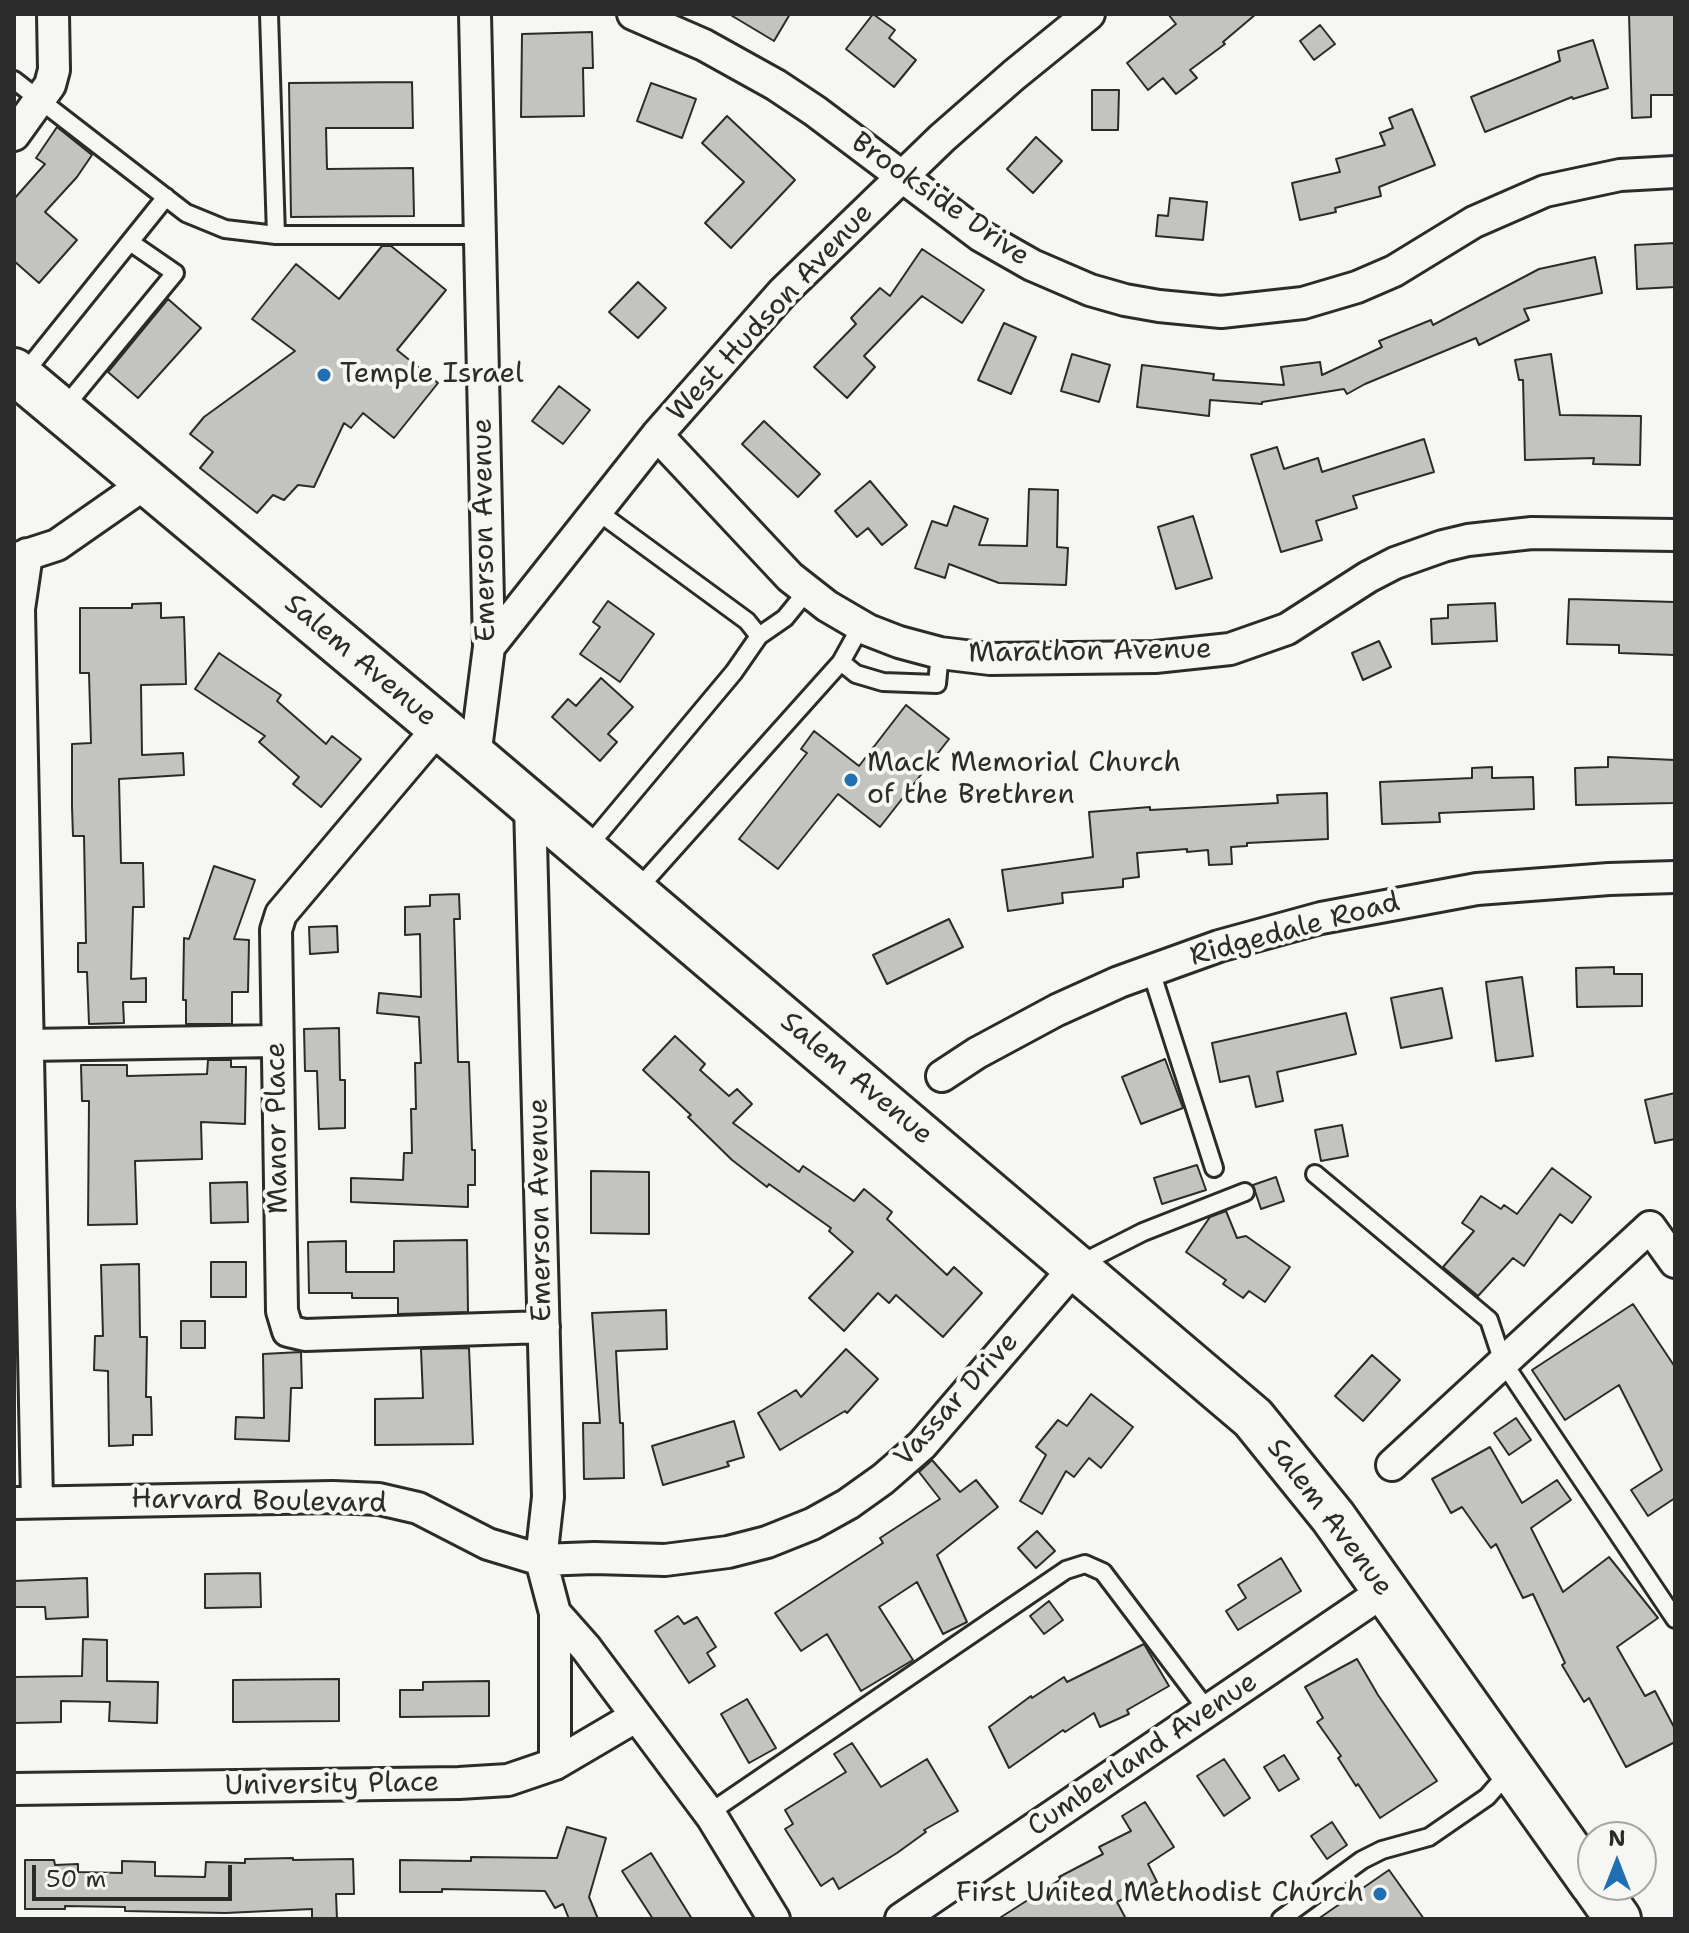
<!DOCTYPE html>
<html>
<head>
<meta charset="utf-8">
<style>
	body { margin:0 }
	#map { position:relative; width:1689px; height:1933px; overflow:hidden; background:#f6f6f2; font-family:"Shantell Sans",sans-serif }
	canvas { display:block }
	.frame { position:absolute; inset:0; border:16px solid #2b2b2b; pointer-events:none }
	.north { position:absolute; left:1577px; top:1821px; width:80px; height:80px; box-sizing:border-box; background:#f6f6f2; border:2px solid #a5a5a2; border-radius:50%; rotate:0deg; font-size:22px; font-weight:700; line-height:32px; text-align:center; color:#2b2b2b }
	.north::after { content:''; display:block; margin:auto; width:28px; height:36px; background:#1f6fb2; clip-path:polygon(50% 0,100% 100%,50% 72%,0 100%) }
	.scale { position:absolute; left:32px; top:1865px; width:200px; height:36px; box-sizing:border-box; border:4px solid #2b2b2b; border-top:0; padding-left:10px; font-size:24px; line-height:28px; white-space:nowrap; color:#2b2b2b; -webkit-text-stroke:6px #f6f6f2; paint-order:stroke }
</style>
</head>
<body>
<div id="map">
<canvas width="1689" height="1933"></canvas>
<div class="frame"></div>
<div class="north">N</div>
<div class="scale">50 m</div>
</div>
<script>
const context = document.querySelector('canvas').getContext('2d');
context.lineJoin = 'round';
function fill(path, color) { context.fillStyle = color; context.fill(path, 'evenodd'); }
const toPath = rows => new Path2D(rows.map(r => 'M' + r).join(''));
function trace(path, color, width, dash) { context.strokeStyle = color; context.lineWidth = width; context.lineCap = dash ? 'butt' : 'round'; context.setLineDash(dash || []); context.stroke(path); }
function drawText(font, color, halo, rows, align = 'center') {
  context.font = font + ' "Shantell Sans",sans-serif'; context.lineWidth = 8; context.setLineDash([]); context.textBaseline = 'middle'; context.strokeStyle = halo; context.fillStyle = color; for (const [text, x, y, turn = 0] of rows) {
    context.save(); context.translate(x, y); context.rotate((+turn || 0) * Math.PI / 180); context.textAlign = isNaN(turn) ? turn : align; if (halo) context.strokeText(text, 0, 0); context.fillText(text, 0, 0); context.restore();
  }
}
const building = toPath([
	[729,14,790,14,774,41,729,14],
	[873,14,895,30,889,38,916,60,894,87,846,49,873,14],
	[1168,14,1256,14,1223,42,1225,44,1190,70,1197,78,1176,94,1163,78,1148,90,1127,63,1176,24,1168,14],
	[1629,14,1675,14,1675,95,1651,95,1651,117,1632,118,1629,14],
	[1320,25,1335,44,1314,60,1300,41,1320,25],
	[592,32,593,68,583,68,584,116,521,117,522,34,592,32],
	[1593,40,1608,88,1573,99,1572,97,1485,132,1471,97,1560,61,1558,51,1593,40],
	[412,82,413,128,326,128,327,169,413,168,414,216,291,217,289,83,412,82],
	[651,83,696,99,682,138,637,121,651,83],
	[1092,90,1119,90,1118,130,1092,130,1092,90],
	[1412,109,1435,165,1379,187,1381,196,1335,208,1336,212,1300,220,1292,183,1340,172,1336,159,1385,145,1380,133,1393,128,1389,118,1412,109],
	[727,116,795,180,731,248,705,223,744,182,702,143,727,116],
	[57,127,92,155,77,177,45,212,77,240,39,283,14,261,14,199,45,164,36,158,57,127],
	[1036,137,1062,161,1033,193,1007,169,1036,137],
	[1170,198,1207,202,1203,240,1156,236,1158,215,1168,216,1170,198],
	[1675,243,1675,287,1637,289,1635,245,1675,243],
	[382,246,391,246,446,290,397,350,438,383,394,438,363,413,351,428,344,423,314,487,298,485,284,500,273,495,257,513,200,468,213,452,190,434,204,417,295,351,252,319,296,264,339,299,382,246],
	[922,249,984,290,962,323,922,296,864,356,875,367,847,398,814,367,856,324,851,318,880,288,890,296,922,249],
	[1595,257,1602,293,1524,309,1529,320,1479,345,1476,338,1365,384,1347,394,1344,389,1262,402,1262,404,1210,400,1209,416,1137,407,1142,365,1214,374,1213,380,1284,385,1281,367,1320,362,1322,375,1382,347,1379,341,1431,320,1433,325,1539,269,1595,257],
	[638,282,666,308,638,338,609,312,638,282],
	[168,299,201,328,138,398,108,372,168,299],
	[1004,323,1036,337,1011,394,978,380,1004,323],
	[1072,354,1110,365,1099,402,1061,391,1072,354],
	[1551,354,1560,415,1641,416,1640,465,1593,464,1594,458,1525,460,1523,380,1519,380,1515,360,1551,354],
	[559,386,590,410,563,444,532,421,559,386],
	[764,421,820,474,798,497,742,444,764,421],
	[1424,439,1434,472,1353,496,1357,508,1316,521,1322,540,1281,552,1251,455,1277,447,1284,469,1318,458,1322,472,1424,439],
	[870,481,907,525,882,545,868,528,857,537,835,511,870,481],
	[1029,489,1058,490,1057,547,1068,548,1066,585,999,583,949,564,945,578,915,568,932,521,947,526,954,506,988,519,979,545,1027,546,1029,489],
	[1193,516,1212,578,1176,589,1158,527,1193,516],
	[1569,599,1675,602,1675,655,1619,653,1619,645,1567,644,1569,599],
	[608,601,654,634,620,682,580,654,600,627,593,622,608,601],
	[161,603,161,618,184,617,186,684,141,685,142,755,183,753,184,775,119,779,121,863,143,863,144,907,133,907,131,979,146,978,146,1002,123,1002,124,1023,89,1024,87,972,78,972,78,943,86,943,84,836,73,836,72,807,72,744,91,743,89,673,80,673,80,608,132,608,132,604,161,603],
	[1495,603,1497,641,1432,644,1431,619,1448,618,1448,605,1495,603],
	[1379,641,1391,667,1363,680,1352,653,1379,641],
	[219,653,281,695,277,701,326,744,332,736,361,759,321,807,293,784,299,777,259,742,265,736,195,689,219,653],
	[601,678,633,707,608,734,617,742,600,761,552,717,568,699,576,706,601,678],
	[906,705,949,739,880,827,838,794,778,869,739,839,807,753,801,749,814,731,859,766,906,705],
	[1608,757,1675,760,1675,803,1576,805,1575,768,1608,767,1608,757],
	[1492,767,1492,778,1533,777,1534,809,1439,813,1440,822,1382,824,1380,782,1472,778,1472,768,1492,767],
	[1327,793,1328,839,1247,843,1247,846,1231,847,1232,864,1209,865,1208,850,1187,852,1187,849,1137,853,1139,877,1123,879,1123,887,1062,893,1063,903,1008,911,1002,870,1093,857,1089,812,1150,807,1150,810,1278,803,1277,795,1327,793],
	[214,866,255,880,234,939,249,940,248,992,232,992,232,1024,186,1024,186,1000,183,1000,184,938,189,939,214,866],
	[459,894,460,919,454,919,458,1062,469,1062,472,1150,475,1150,475,1185,468,1185,468,1207,351,1202,351,1178,403,1180,404,1153,412,1153,411,1109,416,1109,415,1063,421,1063,419,1017,377,1013,379,993,421,997,420,934,405,935,405,907,430,906,430,895,459,894],
	[949,919,963,947,887,984,873,955,949,919],
	[337,926,338,952,310,954,309,927,337,926],
	[1614,967,1614,974,1642,974,1642,1006,1577,1007,1576,968,1614,967],
	[1522,977,1533,1056,1496,1061,1486,982,1522,977],
	[1442,988,1452,1038,1401,1048,1391,998,1442,988],
	[1346,1013,1356,1054,1277,1072,1283,1101,1256,1107,1249,1076,1220,1082,1212,1043,1346,1013],
	[339,1028,340,1080,345,1080,345,1128,319,1129,317,1071,305,1071,304,1029,339,1028],
	[675,1036,705,1064,700,1070,729,1096,737,1089,752,1104,733,1123,799,1172,803,1166,854,1201,864,1189,892,1212,887,1219,947,1275,954,1267,982,1293,943,1337,896,1295,889,1303,878,1293,844,1331,809,1298,853,1252,829,1231,831,1228,769,1184,767,1187,732,1160,688,1117,691,1115,643,1070,675,1036],
	[1165,1059,1183,1108,1141,1124,1122,1077,1165,1059],
	[208,1060,231,1060,231,1067,246,1067,245,1124,201,1122,202,1159,135,1161,137,1224,88,1225,89,1101,82,1101,81,1065,127,1065,127,1076,207,1074,208,1060],
	[1675,1093,1675,1139,1655,1143,1645,1100,1675,1093],
	[1342,1125,1348,1156,1321,1161,1315,1130,1342,1125],
	[1197,1165,1206,1190,1162,1204,1154,1178,1197,1165],
	[1552,1168,1591,1197,1572,1223,1560,1214,1524,1266,1513,1258,1478,1296,1443,1267,1474,1231,1462,1223,1481,1196,1501,1209,1504,1205,1517,1214,1552,1168],
	[591,1171,649,1172,649,1234,591,1233,591,1171],
	[1276,1177,1284,1201,1261,1209,1253,1185,1276,1177],
	[247,1182,248,1222,211,1223,210,1183,247,1182],
	[1226,1211,1237,1238,1246,1236,1290,1267,1265,1302,1249,1291,1243,1298,1223,1284,1226,1280,1186,1252,1210,1217,1226,1211],
	[467,1240,468,1312,398,1314,398,1298,352,1298,352,1293,309,1293,308,1242,346,1241,346,1272,394,1272,394,1241,467,1240],
	[211,1262,246,1262,246,1297,211,1297,211,1262],
	[139,1264,140,1337,147,1337,146,1397,151,1397,152,1435,133,1435,133,1445,109,1446,108,1371,94,1370,95,1336,103,1336,101,1265,139,1264],
	[1633,1304,1675,1367,1675,1498,1648,1516,1631,1490,1662,1470,1619,1385,1565,1420,1532,1370,1633,1304],
	[666,1310,667,1349,616,1351,620,1423,623,1423,624,1478,584,1479,583,1423,600,1423,592,1313,666,1310],
	[181,1321,205,1321,205,1348,181,1348,181,1321],
	[469,1348,473,1444,375,1445,375,1399,423,1398,421,1349,469,1348],
	[846,1349,878,1379,847,1413,845,1411,780,1450,758,1413,796,1390,801,1397,846,1349],
	[301,1352,302,1388,291,1388,289,1441,235,1439,236,1417,264,1418,263,1354,301,1352],
	[1372,1355,1400,1380,1363,1421,1335,1396,1372,1355],
	[1091,1394,1133,1427,1101,1468,1089,1458,1074,1477,1066,1471,1042,1514,1020,1501,1046,1455,1036,1447,1058,1420,1067,1426,1091,1394],
	[1516,1418,1531,1440,1509,1455,1494,1433,1516,1418],
	[734,1421,744,1457,727,1462,729,1466,663,1485,652,1446,734,1421],
	[1490,1447,1522,1503,1557,1480,1571,1500,1531,1528,1563,1592,1609,1557,1658,1618,1617,1647,1645,1696,1655,1691,1675,1729,1675,1742,1626,1767,1589,1698,1584,1702,1562,1665,1565,1663,1533,1594,1523,1598,1496,1544,1491,1548,1462,1507,1451,1513,1432,1479,1490,1447],
	[932,1460,960,1492,976,1480,998,1507,937,1555,967,1622,943,1634,917,1582,879,1607,913,1660,861,1691,827,1634,801,1651,775,1613,883,1543,880,1538,940,1499,919,1472,932,1460],
	[1037,1531,1055,1551,1036,1568,1018,1548,1037,1531],
	[1281,1558,1301,1591,1238,1630,1226,1611,1246,1598,1238,1585,1281,1558],
	[260,1573,261,1607,205,1608,205,1574,260,1573],
	[87,1578,88,1617,46,1619,45,1607,14,1607,14,1581,87,1578],
	[1049,1601,1063,1620,1044,1634,1030,1616,1049,1601],
	[678,1616,684,1624,697,1617,716,1647,707,1653,715,1666,689,1683,655,1631,678,1616],
	[83,1639,107,1640,107,1681,158,1682,157,1723,109,1721,110,1702,61,1701,61,1722,14,1723,14,1677,82,1676,83,1639],
	[1144,1644,1169,1686,1127,1710,1129,1714,1100,1727,1094,1713,1065,1732,1063,1730,1009,1768,989,1727,1031,1696,1032,1698,1064,1677,1067,1682,1144,1644],
	[1357,1659,1378,1695,1437,1781,1380,1818,1358,1784,1356,1786,1338,1758,1341,1756,1317,1722,1323,1718,1305,1687,1357,1659],
	[339,1679,339,1721,233,1722,233,1680,339,1679],
	[489,1681,489,1716,400,1717,400,1690,423,1690,423,1682,489,1681],
	[747,1699,776,1748,749,1763,721,1714,747,1699],
	[852,1743,881,1787,927,1759,958,1811,924,1830,926,1832,897,1853,839,1889,833,1878,821,1886,785,1829,793,1824,785,1810,846,1772,834,1754,852,1743],
	[1284,1755,1299,1779,1279,1791,1264,1767,1284,1755],
	[1224,1759,1250,1798,1224,1816,1197,1776,1224,1759],
	[1145,1802,1174,1847,1148,1864,1157,1882,1117,1902,1126,1919,998,1919,1061,1879,1059,1877,1103,1854,1099,1847,1131,1831,1122,1816,1145,1802],
	[1332,1822,1347,1845,1327,1859,1311,1836,1332,1822],
	[567,1827,606,1838,589,1897,598,1919,569,1919,563,1904,555,1908,545,1891,442,1889,442,1892,400,1892,400,1860,471,1861,471,1857,557,1858,567,1827],
	[651,1853,692,1919,653,1919,622,1871,651,1853],
	[293,1858,293,1860,353,1859,354,1894,336,1894,337,1919,312,1919,312,1909,225,1913,125,1911,125,1907,65,1906,65,1909,25,1909,25,1860,54,1860,55,1865,78,1864,78,1872,122,1873,122,1861,155,1862,155,1876,205,1877,206,1862,245,1863,245,1859,293,1858],
	[1389,1870,1424,1919,1318,1919,1389,1870]
]);
fill(building, '#c3c3c0');
trace(building, '#2b2b2b', 2);
const service = toPath([
	[269,14,276,235],
	[14,80,186,213,225,229,276,235,479,235],
	[22,376,166,197],
	[63,409,175,273,130,242],
	[759,636,785,618,807,591],
	[841,662,856,674,883,682,937,684,940,653],
	[586,849,734,672,759,636,747,621,597,511],
	[636,891,841,662,861,626],
	[1151,971,1214,1168],
	[1315,1174,1489,1320,1503,1362,1675,1619],
	[1078,1265,1143,1232,1245,1192],
	[709,1813,1066,1570,1085,1564,1103,1572,1208,1711],
	[1281,1919,1362,1860,1382,1850,1429,1837,1487,1797,1510,1771]
]);
const minor = toPath([
	[475,14,489,647,475,757],
	[633,14,704,45,776,85,815,111,981,236,1032,265,1090,290,1125,300,1159,306,1221,312,1303,303,1357,287,1394,271,1474,222,1545,191,1620,175,1675,172],
	[14,135,50,85,54,70,53,14],
	[657,435,790,577,827,606,868,630,899,642,940,653,990,659,1155,657,1230,649,1287,629,1368,577,1395,563,1443,546,1468,540,1532,533,1675,535],
	[27,554,19,609,37,1502],
	[14,559,57,545,146,483],
	[489,647,657,435,783,292,942,138,1014,75,1089,14],
	[439,727,281,914,276,930,282,1311,288,1331,305,1335,544,1327],
	[530,804,548,1497,541,1560,555,1613,555,1764],
	[27,1045,276,1041],
	[942,1076,977,1053,1057,1010,1119,982,1219,946,1321,918,1477,889,1609,879,1675,877],
	[1392,1465,1650,1227,1675,1262],
	[14,1503,333,1497,379,1499,418,1508,488,1544,541,1560,594,1558,665,1560,728,1552,767,1542,812,1524,848,1504,883,1479,922,1445,1076,1266],
	[555,1613,586,1648,712,1817,774,1919],
	[14,1789,459,1783,508,1780,555,1764,635,1717],
	[901,1919,1384,1591]
]);
const primary = toPath([
	[14,371,475,757,1253,1418,1333,1517,1593,1884],
	[1594,1885,1618,1919]
]);
trace(service, '#2b2b2b', 22);
trace(minor, '#2b2b2b', 36);
trace(primary, '#2b2b2b', 50);
trace(service, '#f6f6f2', 16);
trace(minor, '#f6f6f2', 30);
trace(primary, '#f6f6f2', 44);
for (const [x, y, r, color] of [
	[324,375,8,"#1f6fb2"],
	[851,780,8,"#1f6fb2"],
	[1380,1894,8,"#1f6fb2"]
]) { const dot = new Path2D(); dot.arc(x, y, r, 0, 2 * Math.PI); context.fillStyle = color; context.fill(dot); trace(dot, '#f6f6f2', 3); }
drawText('28px', '#2b2b2b', '#f6f6f2', [
	["Brookside Drive",940,200,35],
	["West Hudson Avenue",771,313,-47],
	["Emerson Avenue",485,530,-91],
	["Marathon Avenue",1090,652,-1],
	["Salem Avenue",360,661,40],
	["Ridgedale Road",1295,930,-15],
	["Salem Avenue",856,1079,40],
	["Manor Place",278,1128,-91],
	["Emerson Avenue",541,1210,-91],
	["Vassar Drive",957,1400,-48],
	["Harvard Boulevard",259,1502,1],
	["Salem Avenue",1329,1518,53],
	["Cumberland Avenue",1143,1755,-34],
	["University Place",332,1785,-1]
]);
drawText('28px', '#2b2b2b', '#f6f6f2', [
	["Temple Israel",340,375],
	["Mack Memorial Church",867,764],
	["of the Brethren",867,796],
	["First United Methodist Church",1364,1894,"right"]
], 'left');
</script>
</body>
</html>
